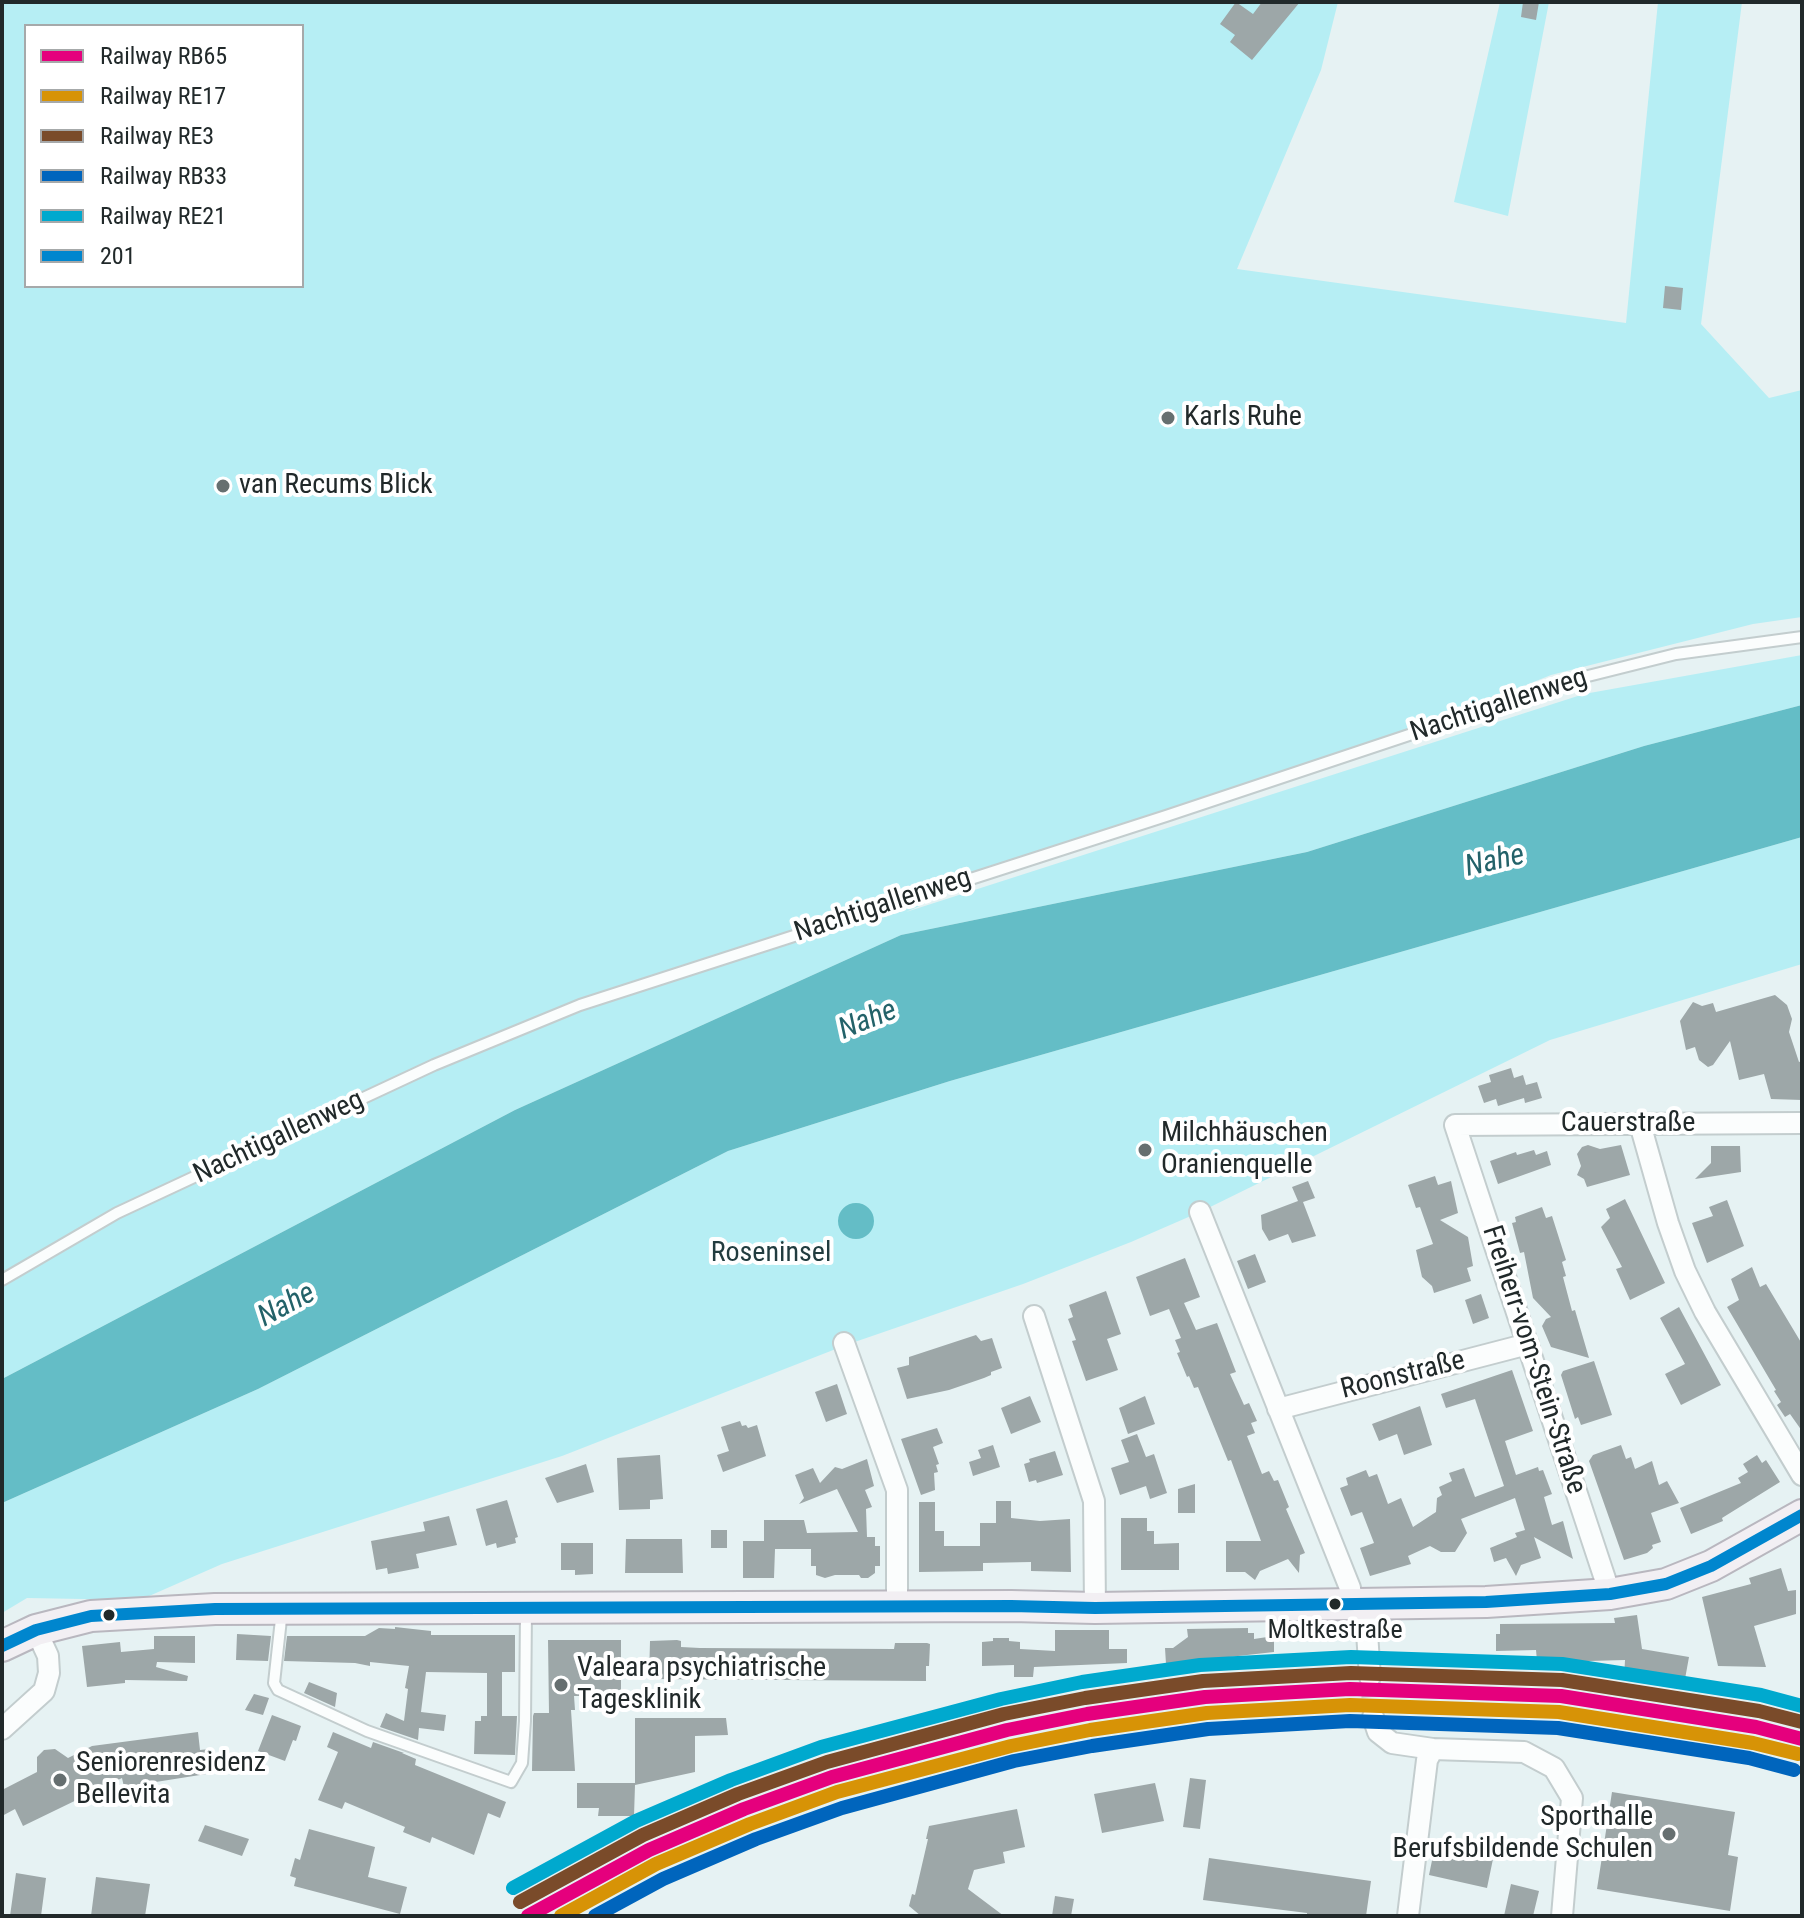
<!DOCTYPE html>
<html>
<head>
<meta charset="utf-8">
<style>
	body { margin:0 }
	#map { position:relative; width:1804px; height:1918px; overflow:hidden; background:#e6f2f3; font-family:"Roboto Condensed",sans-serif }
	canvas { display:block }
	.frame { position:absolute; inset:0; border:4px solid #21292a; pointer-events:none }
	.legend { position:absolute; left:24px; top:24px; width:280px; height:264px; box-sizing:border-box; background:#fff; border:2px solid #a6a9aa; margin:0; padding:10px 14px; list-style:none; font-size:24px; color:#21292a }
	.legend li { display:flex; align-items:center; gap:16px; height:40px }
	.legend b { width:40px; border:2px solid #a6a9aa }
</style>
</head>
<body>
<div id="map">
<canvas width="1804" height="1918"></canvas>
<div class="frame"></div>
<ul class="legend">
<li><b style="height:10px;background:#e5007d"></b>Railway RB65</li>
<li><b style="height:10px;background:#d79306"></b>Railway RE17</li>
<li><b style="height:10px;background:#7a4b2a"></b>Railway RE3</li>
<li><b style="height:10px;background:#0065bd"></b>Railway RB33</li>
<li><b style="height:10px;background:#00a9ce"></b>Railway RE21</li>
<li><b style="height:10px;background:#0086ce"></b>201</li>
</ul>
</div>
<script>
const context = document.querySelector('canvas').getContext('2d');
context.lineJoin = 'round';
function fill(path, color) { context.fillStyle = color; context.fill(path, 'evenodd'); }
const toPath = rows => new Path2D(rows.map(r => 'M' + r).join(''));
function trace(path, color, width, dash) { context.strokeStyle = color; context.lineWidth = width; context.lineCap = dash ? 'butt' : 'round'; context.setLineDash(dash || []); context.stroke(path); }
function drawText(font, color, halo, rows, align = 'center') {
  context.font = font + ' "Roboto Condensed",sans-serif'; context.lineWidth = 8; context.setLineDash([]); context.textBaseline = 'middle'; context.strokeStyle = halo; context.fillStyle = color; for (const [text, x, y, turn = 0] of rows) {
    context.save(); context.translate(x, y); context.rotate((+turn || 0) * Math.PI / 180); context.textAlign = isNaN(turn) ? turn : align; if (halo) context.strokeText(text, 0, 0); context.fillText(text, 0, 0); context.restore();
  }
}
fill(toPath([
	[2,2,1338,2,1321,70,1237,269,1626,323,1658,2,1742,2,1701,324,1769,398,1802,390,1802,617,1753,624,1551,675,1375,746,1031,857,906,912,1584,694,1802,655,1802,705,1644,746,1307,852,901,935,515,1110,2,1379],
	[26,26,302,26,302,286,26,286],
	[1500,2,1549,2,1508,216,1454,202],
	[1802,837,1802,964,1550,1040,1200,1212,1131,1242,1023,1284,846,1345,562,1456,222,1564,140,1600,27,1598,2,1613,2,1503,258,1389,728,1151,950,1081]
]), '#b6eef4');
fill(toPath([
	[1802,705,1802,837,950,1081,728,1151,258,1389,2,1503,2,1379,515,1110,901,935,1307,852,1644,746],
	'838 1221a18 18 0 1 1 36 0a18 18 0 1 1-36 0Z'
]), '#64bdc6');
fill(toPath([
	[1236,2,1253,14,1262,2,1300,2,1252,60,1230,42,1235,35,1220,24],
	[1523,2,1539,2,1536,20,1521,17],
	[1665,286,1683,288,1681,310,1663,308],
	[1775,995,1787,1005,1792,1019,1789,1032,1799,1062,1802,1061,1802,1100,1771,1099,1764,1074,1739,1080,1730,1041,1713,1065,1708,1067,1699,1060,1695,1047,1686,1050,1680,1021,1693,1002,1702,1006,1713,1003,1716,1012],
	[1511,1068,1514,1078,1523,1075,1526,1085,1537,1082,1542,1098,1525,1103,1524,1098,1498,1106,1496,1099,1484,1103,1478,1086,1491,1082,1489,1075],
	[1588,1145,1600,1149,1621,1145,1630,1175,1587,1187,1584,1179,1577,1175,1581,1166,1577,1154,1582,1147],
	[1711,1146,1740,1146,1741,1172,1695,1179,1711,1163],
	[1534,1150,1536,1155,1547,1151,1551,1165,1498,1184,1490,1161,1516,1152,1517,1155],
	[1435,1176,1438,1185,1451,1181,1458,1213,1440,1220,1468,1237,1473,1266,1467,1268,1471,1281,1434,1293,1432,1286,1422,1277,1416,1250,1433,1244,1420,1207,1416,1208,1408,1185],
	[1308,1181,1315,1198,1303,1202,1316,1236,1292,1243,1288,1234,1269,1241,1262,1229,1261,1215,1298,1201,1292,1187],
	[1625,1199,1665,1283,1630,1300,1616,1269,1622,1267,1601,1227,1610,1218,1606,1209],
	[1727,1200,1744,1246,1707,1263,1692,1223,1713,1216,1709,1207],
	[1542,1207,1546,1218,1552,1216,1566,1260,1562,1262,1566,1276,1563,1277,1572,1311,1575,1310,1589,1358,1551,1347,1542,1326,1546,1319,1551,1317,1533,1298,1524,1252,1520,1253,1512,1223,1516,1222,1515,1217],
	[1255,1254,1266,1282,1248,1289,1237,1261],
	[1185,1258,1200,1297,1184,1303,1196,1330,1217,1323,1236,1372,1230,1374,1244,1405,1249,1403,1257,1421,1251,1423,1255,1433,1247,1436,1262,1474,1269,1471,1274,1481,1278,1480,1289,1507,1286,1509,1305,1553,1300,1555,1299,1573,1288,1559,1260,1571,1255,1580,1245,1572,1226,1572,1226,1541,1261,1541,1231,1460,1228,1461,1198,1387,1194,1388,1189,1376,1187,1377,1177,1353,1180,1352,1175,1340,1181,1338,1169,1309,1150,1316,1136,1277],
	[1752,1267,1760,1287,1766,1284,1802,1344,1802,1431,1790,1414,1785,1417,1777,1405,1781,1402,1774,1391,1776,1390,1727,1307,1739,1300,1731,1279],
	[1106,1291,1121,1334,1107,1339,1118,1370,1086,1381,1072,1341,1076,1340,1068,1319,1073,1317,1069,1305],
	[1481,1294,1489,1318,1473,1324,1465,1300],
	[1679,1307,1721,1385,1681,1405,1665,1374,1685,1364,1660,1318],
	[976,1335,981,1341,992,1338,1002,1368,991,1372,991,1375,984,1378,949,1390,907,1399,897,1368,909,1365,909,1357],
	[1594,1361,1612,1415,1581,1425,1578,1417,1575,1419,1561,1375,1563,1371],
	[1512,1370,1533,1431,1505,1441,1516,1475,1538,1467,1539,1471,1543,1470,1552,1494,1544,1497,1552,1525,1563,1521,1573,1559,1534,1537,1541,1558,1521,1565,1516,1576,1506,1558,1494,1562,1490,1548,1517,1537,1515,1533,1525,1530,1515,1498,1461,1519,1467,1533,1455,1552,1441,1552,1430,1546,1408,1556,1411,1564,1370,1576,1360,1548,1374,1543,1362,1512,1351,1516,1340,1488,1348,1485,1346,1478,1366,1470,1369,1477,1377,1474,1388,1504,1401,1498,1413,1527,1436,1512,1437,1498,1442,1495,1439,1487,1452,1481,1449,1473,1464,1468,1475,1497,1504,1486,1475,1399,1446,1408,1441,1394],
	[837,1384,847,1414,826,1422,815,1392],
	[1030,1396,1041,1422,1011,1434,1001,1408],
	[1145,1396,1155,1424,1128,1434,1119,1408],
	[1420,1406,1432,1445,1404,1455,1397,1434,1379,1441,1372,1424],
	[740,1421,742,1426,746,1425,748,1428,757,1425,766,1456,723,1472,717,1455,729,1451,721,1427],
	[937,1428,943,1443,933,1447,939,1464,936,1465,938,1472,934,1473,935,1490,921,1495,901,1439],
	[1137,1434,1146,1457,1154,1454,1167,1493,1150,1499,1146,1486,1120,1495,1111,1468,1129,1462,1121,1440],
	[993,1445,1000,1467,973,1476,969,1462,981,1458,978,1450],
	[1621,1445,1626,1459,1631,1457,1635,1469,1652,1461,1659,1485,1667,1481,1679,1503,1651,1513,1661,1542,1652,1545,1653,1548,1647,1553,1624,1560,1589,1461,1593,1455],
	[1055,1451,1063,1475,1037,1483,1036,1480,1029,1482,1024,1464,1030,1462,1029,1459],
	[660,1455,663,1499,650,1500,650,1509,619,1510,617,1458],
	[1757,1455,1762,1463,1766,1460,1780,1482,1722,1518,1723,1521,1691,1534,1680,1508,1741,1483,1738,1478,1748,1472,1743,1464],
	[867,1459,874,1486,865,1490,872,1507,866,1509,867,1537,875,1537,875,1546,880,1546,880,1566,875,1566,875,1573,868,1578,861,1578,859,1575,835,1575,825,1578,816,1575,816,1566,811,1566,811,1549,775,1549,774,1578,743,1578,743,1541,764,1541,764,1520,804,1520,807,1533,858,1532,837,1489,799,1504,804,1498,795,1475,813,1468,820,1483,835,1467,842,1469],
	[586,1464,594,1492,557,1503,545,1478],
	[1195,1484,1195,1513,1178,1513,1178,1489],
	[507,1500,518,1537,515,1538,516,1543,497,1548,496,1543,486,1546,476,1509],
	[996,1501,1011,1501,1011,1518,1040,1521,1070,1519,1071,1572,1031,1571,1031,1562,983,1563,983,1571,919,1572,919,1502,935,1502,935,1531,944,1531,944,1546,980,1546,980,1523,996,1523],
	[449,1516,457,1545,416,1554,419,1568,388,1574,387,1568,376,1570,371,1541,425,1531,423,1522],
	[1121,1518,1147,1518,1147,1531,1154,1531,1154,1544,1179,1543,1179,1570,1121,1570],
	[711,1530,727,1530,727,1548,711,1548],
	[626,1539,682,1539,683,1573,625,1573],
	[561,1543,593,1543,593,1574,575,1575,575,1570,561,1570],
	[1781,1568,1788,1591,1796,1590,1796,1614,1754,1626,1766,1667,1718,1666,1702,1597,1751,1584,1749,1578],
	[1637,1615,1642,1649,1689,1657,1685,1679,1639,1672,1639,1681,1624,1679,1625,1660,1589,1661,1588,1670,1537,1661,1536,1650,1496,1651,1496,1634,1500,1634,1500,1624,1615,1623,1614,1618],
	[395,1627,431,1631,431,1635,515,1635,515,1672,502,1672,502,1716,517,1716,515,1755,474,1754,475,1721,481,1721,481,1716,487,1716,487,1673,426,1672,421,1712,446,1715,444,1731,419,1728,418,1740,380,1727,386,1713,404,1721,408,1689,405,1688,409,1666,370,1662,370,1666,355,1663,284,1661,287,1636,365,1636,379,1628,395,1629],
	[1248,1628,1248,1633,1254,1633,1254,1639,1274,1636,1274,1652,1166,1664,1165,1648,1173,1648,1188,1637,1187,1629],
	[1055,1630,1109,1630,1109,1649,1127,1649,1127,1663,1034,1667,1033,1677,1014,1677,1014,1665,982,1666,982,1642,993,1641,993,1638,1009,1638,1009,1641,1020,1642,1020,1649,1055,1651],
	[237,1634,271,1636,268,1661,236,1660],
	[154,1636,195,1636,195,1663,157,1662,156,1667,188,1676,187,1681,125,1680,125,1683,87,1687,82,1646,120,1642,121,1652,154,1649],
	[548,1640,621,1640,621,1696,574,1696,575,1710,571,1710,575,1771,532,1771,533,1716,534,1713,549,1713],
	[677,1640,681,1641,681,1647,700,1648,894,1649,895,1643,927,1643,930,1644,929,1666,926,1666,926,1681,649,1679,650,1641],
	[309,1682,337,1693,335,1707,304,1693],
	[254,1694,269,1698,263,1715,245,1710],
	[272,1715,301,1726,296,1741,293,1740,285,1761,258,1751],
	[635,1718,726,1718,728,1735,695,1736,695,1772,635,1785,634,1816,598,1816,599,1808,577,1808,577,1783,635,1783],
	[198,1732,200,1750,209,1749,210,1754,216,1753,219,1772,124,1787,122,1778,23,1826,15,1809,2,1816,2,1790,37,1772,37,1757,44,1750,55,1749,68,1758,92,1746],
	[333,1732,371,1748,373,1742,404,1753,402,1753,416,1759,415,1765,506,1802,500,1818,488,1813,474,1855,432,1837,430,1843,403,1832,405,1827,345,1802,342,1809,318,1800,338,1752,327,1747],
	[1190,1778,1206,1780,1200,1829,1183,1827],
	[1155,1783,1164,1821,1102,1833,1094,1794],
	[1612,1792,1735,1812,1728,1855,1738,1857,1730,1911,1597,1889],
	[1017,1809,1025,1847,1003,1852,1005,1863,974,1870,968,1889,1004,1916,921,1916,909,1906,912,1894,915,1895,928,1839,926,1839,929,1826],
	[205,1825,249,1839,242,1856,198,1841],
	[309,1829,375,1847,368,1877,407,1887,400,1914,294,1886,296,1878,290,1876,295,1858,300,1860],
	[1435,1846,1493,1859,1487,1888,1429,1875],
	[1209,1858,1371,1881,1366,1916,1307,1916,1307,1913,1203,1900],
	[16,1873,46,1878,41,1916,10,1916],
	[96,1877,150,1884,145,1916,91,1916],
	[1511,1884,1539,1891,1533,1916,1504,1916],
	[1055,1896,1074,1899,1071,1916,1052,1916]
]), '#9da7a8');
trace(toPath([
	[1370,1677,1373,1717]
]), '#bfcacb', 20, [20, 10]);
const lane = toPath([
	[2,1280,117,1213,434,1065,580,1005,1166,816,1580,678,1676,654,1802,637],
	[282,1610,274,1683,278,1690,367,1731,511,1782,522,1763,525,1721,526,1610]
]);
const street = toPath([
	[1640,1124,1668,1223,1685,1271,1705,1312,1802,1475],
	[1200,1212,1350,1588,1352,1603],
	[1034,1316,1094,1501,1095,1608],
	[844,1343,897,1490,897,1607],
	[1278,1409,1528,1344],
	[1610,1594,1455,1125,1802,1123],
	[1365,1603,1370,1677],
	[1373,1717,1378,1732,1392,1743,1433,1749,1524,1752,1554,1768,1572,1798,1562,1916],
	[2,1729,44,1691,49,1673,48,1656,36,1630],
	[1408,1916,1427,1760,1433,1749]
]);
const primary = toPath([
	[2,1646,36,1630,91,1616,215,1609,1011,1606,1095,1608,1486,1602,1610,1594,1666,1584,1711,1566,1802,1515]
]);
trace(lane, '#c3cdce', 14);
trace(street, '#c3cdce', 24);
trace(primary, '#b9b7bf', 34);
trace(lane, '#fbfdfd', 10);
trace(street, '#fbfdfd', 20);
trace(primary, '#f2eff3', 30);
trace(toPath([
	[2,1646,36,1630,91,1616,215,1609,1011,1606,1095,1608,1486,1602,1610,1594,1666,1584,1711,1566,1802,1515]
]), '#0086ce', 12);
trace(toPath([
	[528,1916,649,1850,744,1809,832,1777,1007,1730,1087,1714,1205,1697,1350,1689,1561,1696,1756,1727,1802,1739]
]), '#e5007d', 14);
trace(toPath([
	[561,1916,656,1864,750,1824,837,1792,1011,1746,1090,1730,1207,1713,1350,1705,1559,1712,1753,1743,1798,1754]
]), '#d79306', 14);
trace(toPath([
	[520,1902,643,1835,738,1794,827,1762,1004,1714,1085,1698,1203,1681,1351,1673,1562,1680,1759,1711,1802,1722]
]), '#7a4b2a', 14);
trace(toPath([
	[595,1916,663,1879,756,1839,842,1808,1014,1761,1092,1746,1208,1729,1350,1721,1558,1728,1749,1758,1794,1770]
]), '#0065bd', 14);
trace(toPath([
	[513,1888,636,1821,731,1780,821,1747,1001,1699,1082,1682,1200,1665,1351,1657,1562,1664,1761,1695,1802,1706]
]), '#00a9ce', 14);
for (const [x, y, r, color] of [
	[1168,418,8,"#666f70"],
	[223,486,8,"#666f70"],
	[1145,1150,8,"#666f70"],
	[1335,1604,7,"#21292a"],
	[109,1615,7,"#21292a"],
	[561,1685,8,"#666f70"],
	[60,1780,8,"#666f70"],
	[1669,1834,8,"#666f70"]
]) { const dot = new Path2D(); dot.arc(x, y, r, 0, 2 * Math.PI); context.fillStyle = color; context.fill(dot); trace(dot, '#fff', 3); }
drawText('26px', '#21292a', '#fff', [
	["Moltkestraße",1335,1631]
]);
drawText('28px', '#21292a', '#fff', [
	["Karls Ruhe",1184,418],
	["van Recums Blick",239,486],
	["Milchhäuschen",1161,1134],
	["Oranienquelle",1161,1166],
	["Valeara psychiatrische",577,1669],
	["Tagesklinik",577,1701],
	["Seniorenresidenz",76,1764],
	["Bellevita",76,1796],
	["Sporthalle",1653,1818,"right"],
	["Berufsbildende Schulen",1653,1850,"right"]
], 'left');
drawText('28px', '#21292a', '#fff', [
	["Nachtigallenweg",1499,706,-18],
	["Nachtigallenweg",883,906,-18],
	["Cauerstraße",1628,1124],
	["Nachtigallenweg",279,1138,-25],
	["Freiherr-vom-Stein-Straße",1533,1360,72],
	["Roonstraße",1403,1376,-14]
]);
drawText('28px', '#223c3f', '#fff', [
	["Roseninsel",771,1254]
]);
drawText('italic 30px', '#236269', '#fff', [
	["Nahe",1495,862,-13],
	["Nahe",868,1021,-22],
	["Nahe",287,1306,-28]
]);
</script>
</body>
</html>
